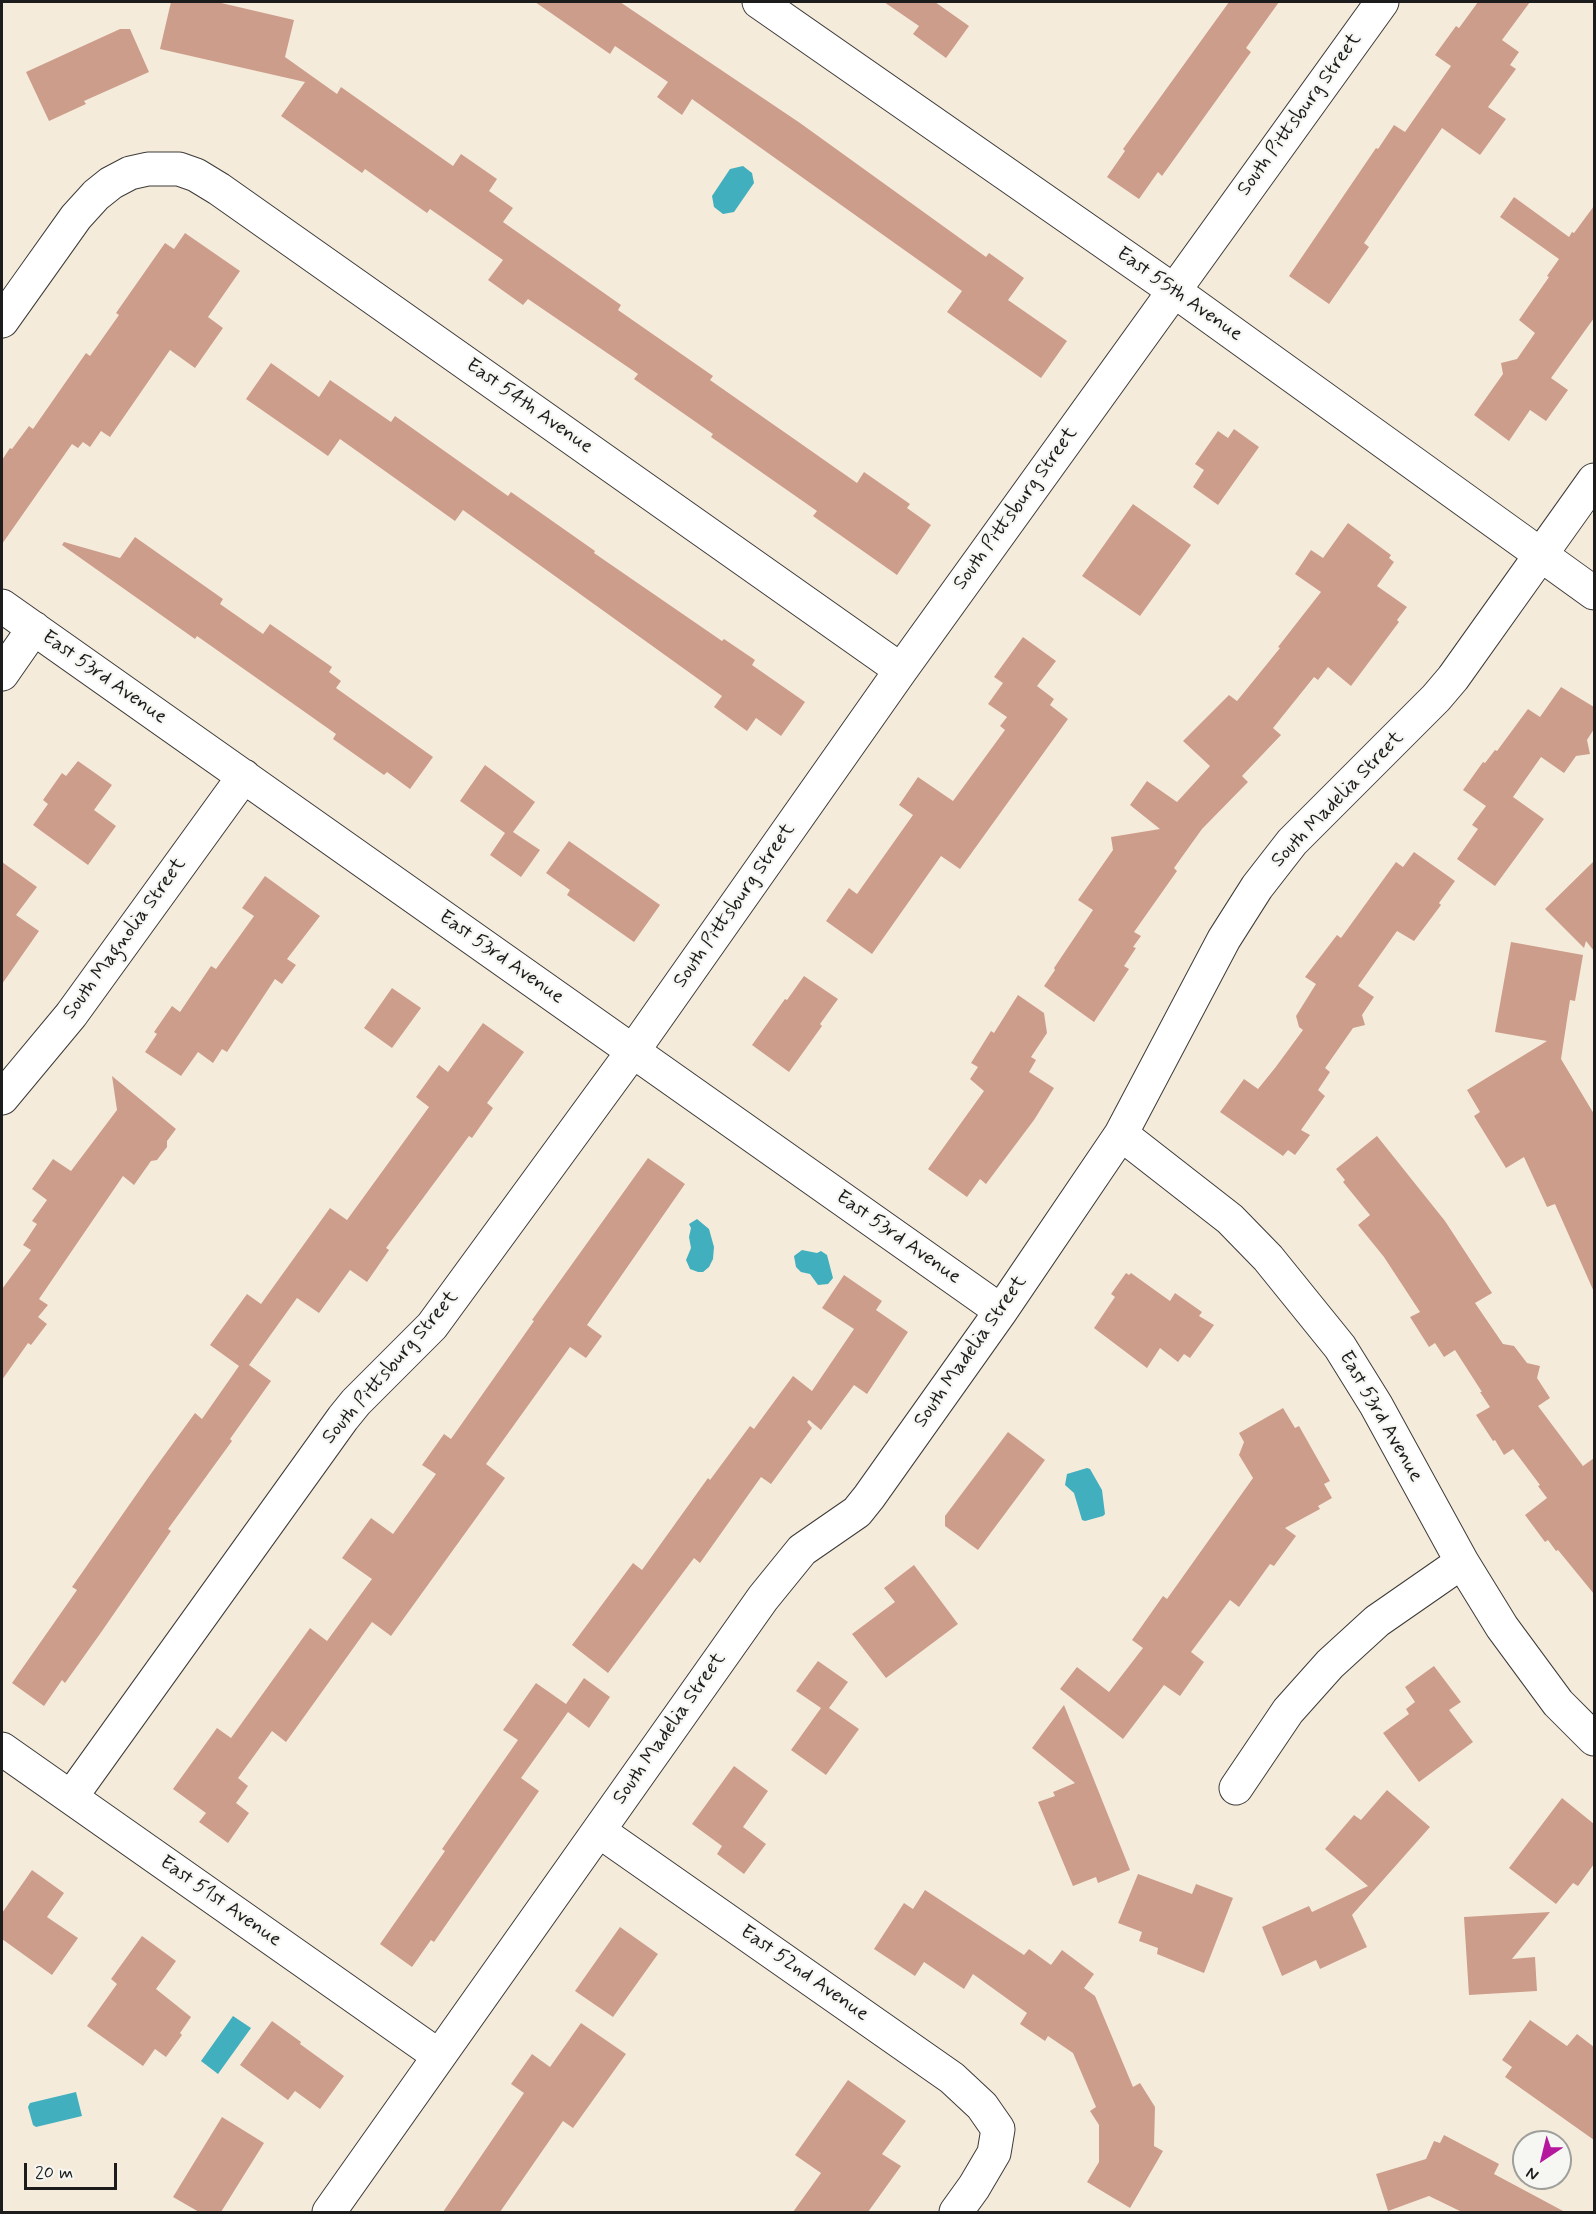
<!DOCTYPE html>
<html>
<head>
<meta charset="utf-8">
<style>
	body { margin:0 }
	#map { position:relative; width:1596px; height:2214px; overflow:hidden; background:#f5ebdb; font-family:Mynerve,sans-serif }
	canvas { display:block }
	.frame { position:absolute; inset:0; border:3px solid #1c1c1c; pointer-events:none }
	.north { position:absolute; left:1512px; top:2130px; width:60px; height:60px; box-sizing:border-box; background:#f6f6f2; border:2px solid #9f9f9c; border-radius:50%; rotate:215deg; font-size:16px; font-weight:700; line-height:24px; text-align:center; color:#1c1c1c }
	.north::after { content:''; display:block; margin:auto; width:21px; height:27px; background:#b5179e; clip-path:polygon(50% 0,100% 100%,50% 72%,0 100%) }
	.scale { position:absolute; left:24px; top:2163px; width:93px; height:27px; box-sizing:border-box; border:3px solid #1c1c1c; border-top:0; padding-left:8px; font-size:18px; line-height:21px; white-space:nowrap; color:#1c1c1c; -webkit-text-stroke:4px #f6f6f2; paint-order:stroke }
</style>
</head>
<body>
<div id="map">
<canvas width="1596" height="2214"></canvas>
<div class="frame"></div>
<div class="north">N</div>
<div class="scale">20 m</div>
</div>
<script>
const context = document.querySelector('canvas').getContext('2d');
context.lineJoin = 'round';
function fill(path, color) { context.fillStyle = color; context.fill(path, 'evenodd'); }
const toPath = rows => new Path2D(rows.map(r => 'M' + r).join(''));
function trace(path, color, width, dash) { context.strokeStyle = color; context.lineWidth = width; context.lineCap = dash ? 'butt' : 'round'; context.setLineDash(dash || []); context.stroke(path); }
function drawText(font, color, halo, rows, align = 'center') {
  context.font = font + ' Mynerve,sans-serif'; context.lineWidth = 4.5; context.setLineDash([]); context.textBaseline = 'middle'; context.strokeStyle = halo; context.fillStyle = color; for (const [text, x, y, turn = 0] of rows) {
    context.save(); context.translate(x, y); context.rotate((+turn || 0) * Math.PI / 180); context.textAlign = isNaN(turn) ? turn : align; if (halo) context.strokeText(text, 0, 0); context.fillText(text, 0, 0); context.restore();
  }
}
fill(toPath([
	[743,166,752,173,754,183,734,212,723,214,714,207,712,196,730,169],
	[697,1219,709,1229,714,1247,713,1259,709,1267,703,1272,698,1272,690,1269,686,1260,691,1248,689,1237,691,1228,689,1224],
	[802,1250,817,1253,821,1251,827,1255,833,1278,828,1284,818,1285,810,1274,801,1272,796,1267,794,1256],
	[1087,1468,1090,1469,1102,1490,1105,1514,1103,1516,1085,1521,1082,1520,1074,1493,1065,1485,1067,1474],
	[233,2016,251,2028,218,2074,201,2061],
	[76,2092,82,2116,36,2127,33,2125,28,2107,30,2103]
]), '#41afbe');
fill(toPath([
	[171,2,217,2,294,20,285,57,337,94,341,87,453,166,461,154,497,179,489,191,513,208,503,222,621,305,618,310,713,376,710,380,857,483,864,472,910,504,907,508,931,525,897,575,813,516,817,511,711,437,713,434,634,379,638,374,528,299,523,305,488,280,503,260,430,209,427,213,365,169,362,173,281,116,305,82,160,49],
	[535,2,620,2,800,123,986,257,989,253,1024,278,1008,300,1067,341,1041,378,947,312,962,291,692,99,682,115,657,97,668,82,615,46,610,54],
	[884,2,935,2,969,26,946,58,913,34,919,26],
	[1229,2,1279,2,1246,48,1251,52,1162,176,1158,172,1139,199,1107,177,1125,151,1123,149],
	[1478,2,1530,2,1502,40,1519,52,1510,65,1516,69,1488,107,1506,119,1480,155,1442,128,1364,243,1369,247,1329,304,1289,276,1376,148,1378,149,1394,125,1405,132,1451,66,1435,55,1456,26,1459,28],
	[120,29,130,29,149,72,84,101,86,104,49,121,26,72],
	[1514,197,1569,237,1572,232,1574,233,1594,206,1594,318,1551,378,1568,390,1546,421,1530,410,1509,441,1474,415,1503,374,1501,363,1517,359,1535,333,1519,320,1549,277,1547,276,1559,259,1500,217],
	[185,233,240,271,208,317,223,328,195,368,170,350,110,437,101,431,90,447,83,442,78,448,72,444,2,544,2,460,10,448,12,449,29,426,33,429,86,353,90,356,119,315,116,313,165,243,174,249],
	[271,363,319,397,330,380,391,422,395,416,508,496,511,492,595,551,594,553,722,641,724,639,755,660,752,665,805,702,781,736,756,718,747,731,714,707,722,696,463,510,455,521,340,439,328,456,246,399],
	[1234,429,1259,447,1218,505,1193,487,1204,470,1195,464,1218,431,1228,438],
	[1133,504,1191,545,1140,616,1082,576],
	[1348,523,1391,555,1389,558,1394,562,1377,586,1407,607,1397,620,1399,622,1351,686,1328,667,1318,680,1314,677,1273,728,1281,735,1242,776,1248,782,1202,829,1174,868,1177,871,1134,932,1141,936,1133,947,1136,948,1124,966,1129,969,1094,1022,1044,986,1055,970,1054,968,1093,910,1078,900,1113,850,1111,837,1160,829,1130,805,1147,781,1177,802,1210,766,1183,741,1229,695,1237,701,1280,648,1278,647,1321,592,1295,574,1311,550,1323,558],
	[135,537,223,599,220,604,263,634,270,624,332,667,329,672,341,681,336,688,433,757,410,789,387,772,384,775,333,739,336,734,197,636,195,639,62,545,64,542,120,558],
	[1023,637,1056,661,1037,686,1054,699,1050,705,1068,719,960,869,941,856,872,954,826,921,849,888,857,894,913,815,899,805,918,777,953,801,1005,730,1000,726,1007,717,988,704,1003,683,994,677],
	[1561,687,1594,707,1594,729,1587,740,1590,754,1576,756,1564,773,1541,757,1513,797,1544,819,1495,886,1457,859,1478,829,1472,825,1486,806,1463,790,1483,762,1485,763,1495,750,1497,751,1528,709,1540,717],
	[78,761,112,785,94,810,116,826,88,865,33,825,48,804,43,800,62,773,66,776],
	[485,765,535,802,513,832,540,850,521,877,490,855,505,833,460,801],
	[569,841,660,905,634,942,567,895,570,890,546,873],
	[1414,852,1455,881,1439,903,1441,905,1414,941,1397,931,1358,986,1374,997,1362,1015,1365,1025,1353,1028,1325,1068,1330,1072,1318,1090,1325,1096,1301,1130,1310,1135,1295,1155,1288,1150,1283,1156,1220,1112,1244,1079,1258,1089,1275,1068,1303,1030,1299,1027,1296,1016,1316,984,1305,977,1337,935,1341,938,1396,862,1403,867],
	[1594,861,1594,951,1586,941,1584,948,1545,909],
	[2,862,37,887,16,915,39,931,2,984],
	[265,876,320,916,287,959,296,965,282,984,275,979,227,1052,222,1049,213,1063,198,1052,181,1076,145,1052,157,1034,154,1032,172,1006,180,1012,211,966,216,969,254,916,242,908],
	[1511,942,1583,955,1575,1001,1570,1000,1561,1059,1594,1114,1594,1292,1555,1204,1547,1207,1524,1157,1506,1168,1474,1116,1480,1112,1467,1090,1547,1041,1495,1032],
	[804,976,838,999,820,1024,822,1026,789,1072,752,1045,785,999,787,1000],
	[392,988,421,1008,392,1048,364,1028],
	[1018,995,1044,1013,1047,1033,1031,1057,1036,1060,1029,1072,1054,1088,1034,1120,986,1184,980,1179,967,1197,928,1169,984,1091,970,1079,978,1067,971,1063,991,1031,994,1033],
	[483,1023,524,1052,487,1103,493,1108,472,1138,469,1136,386,1248,389,1250,367,1282,350,1270,319,1313,297,1298,249,1365,271,1381,230,1439,232,1441,168,1529,171,1531,102,1631,65,1683,62,1680,44,1706,12,1683,77,1590,72,1587,150,1475,195,1413,202,1419,239,1366,210,1345,247,1294,261,1304,330,1208,347,1220,429,1107,416,1097,439,1065,448,1072],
	[112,1076,176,1129,167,1141,167,1147,157,1160,151,1161,134,1185,123,1176,39,1299,48,1305,38,1317,47,1324,31,1345,28,1343,2,1380,2,1289,31,1250,23,1245,37,1224,32,1221,47,1200,32,1189,53,1159,71,1171,117,1110],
	[1377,1136,1445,1221,1492,1293,1475,1303,1503,1344,1514,1346,1527,1363,1540,1366,1537,1378,1550,1398,1538,1406,1583,1466,1594,1458,1594,1594,1558,1550,1556,1551,1548,1540,1545,1542,1525,1515,1547,1498,1538,1486,1540,1485,1513,1449,1504,1455,1495,1440,1493,1441,1476,1415,1490,1407,1480,1392,1482,1392,1455,1350,1444,1357,1435,1343,1429,1347,1410,1317,1420,1312,1384,1257,1358,1225,1370,1215,1343,1182,1345,1180,1336,1169],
	[648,1158,685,1184,587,1325,602,1336,586,1358,570,1347,486,1464,505,1478,391,1636,372,1622,286,1742,272,1731,238,1778,248,1786,236,1803,249,1813,228,1843,199,1822,206,1813,173,1789,217,1728,231,1738,310,1628,327,1641,372,1579,342,1558,371,1518,393,1534,436,1474,422,1465,444,1434,451,1439,534,1321,532,1320],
	[1126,1273,1129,1275,1131,1273,1170,1301,1175,1293,1202,1312,1199,1316,1214,1325,1190,1358,1184,1354,1178,1362,1160,1348,1147,1368,1094,1328,1115,1297,1111,1294],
	[844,1275,882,1301,876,1310,908,1332,867,1394,854,1385,821,1430,809,1420,807,1422,812,1428,771,1484,761,1477,700,1563,694,1558,608,1673,572,1645,633,1563,642,1570,708,1478,710,1480,750,1426,754,1429,793,1376,812,1391,854,1329,822,1308],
	[1283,1408,1295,1428,1299,1426,1330,1481,1324,1484,1332,1498,1318,1506,1320,1509,1285,1528,1296,1536,1274,1566,1270,1564,1239,1607,1230,1600,1191,1652,1204,1662,1180,1696,1164,1685,1123,1739,1060,1689,1077,1667,1109,1692,1143,1648,1132,1640,1163,1596,1167,1599,1253,1478,1239,1455,1244,1442,1239,1433],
	[1008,1432,1045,1460,978,1550,945,1526,945,1516],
	[914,1565,958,1624,886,1678,852,1634,895,1602,884,1588],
	[818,1661,848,1682,829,1708,859,1729,826,1775,791,1750,821,1708,796,1691],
	[1434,1666,1461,1702,1449,1710,1473,1742,1419,1782,1383,1733,1409,1714,1406,1709,1415,1702,1405,1687],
	[584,1678,610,1697,589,1728,568,1712,521,1778,539,1791,434,1942,431,1940,412,1967,380,1944,445,1851,442,1849,518,1740,503,1730,536,1683,566,1704],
	[1064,1705,1130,1870,1098,1883,1096,1877,1073,1886,1038,1802,1055,1796,1053,1792,1075,1783,1032,1748],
	[734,1766,768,1791,743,1827,766,1844,744,1874,717,1854,722,1846,692,1824],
	[1387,1790,1430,1827,1352,1915,1367,1947,1320,1969,1316,1960,1282,1976,1262,1927,1309,1906,1312,1912,1368,1886,1325,1849,1354,1815,1361,1820],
	[1562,1798,1594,1824,1594,1864,1578,1886,1573,1883,1556,1904,1509,1868],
	[32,1870,64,1893,47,1917,78,1938,52,1975,2,1939,2,1913],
	[1138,1874,1192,1894,1196,1884,1233,1898,1204,1973,1157,1954,1158,1948,1139,1941,1142,1932,1118,1923],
	[925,1890,1024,1955,1029,1949,1051,1965,1062,1950,1094,1974,1084,1988,1095,1996,1133,2087,1140,2083,1155,2107,1154,2146,1163,2151,1130,2208,1087,2182,1099,2162,1099,2125,1090,2111,1096,2107,1073,2053,1048,2036,1045,2041,1020,2024,1027,2013,973,1974,964,1989,924,1962,915,1976,874,1949,904,1903,913,1909],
	[1550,1912,1512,1959,1535,1957,1537,1991,1469,1995,1464,1917],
	[620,1927,658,1954,613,2017,575,1991],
	[142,1936,176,1961,156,1989,191,2017,180,2033,182,2035,166,2057,155,2049,143,2066,87,2026,117,1984,111,1979],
	[1530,2020,1567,2046,1577,2034,1594,2047,1594,2140,1505,2077,1512,2067,1502,2060],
	[272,2021,301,2042,300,2044,344,2076,320,2109,295,2091,288,2100,240,2065],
	[581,2023,626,2054,573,2128,563,2121,500,2212,443,2212,524,2093,511,2084,532,2054,550,2067],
	[848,2080,906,2121,882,2154,901,2166,868,2212,793,2212,821,2173,795,2155],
	[222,2117,264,2143,221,2212,199,2212,173,2197],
	[1444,2135,1499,2164,1494,2174,1565,2212,1462,2212,1429,2196,1388,2211,1376,2174,1426,2159,1434,2141,1440,2143]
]), '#cd9d8b');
const street = toPath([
	[759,2,1173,290,1594,593],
	[2,321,76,217,96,195,111,183,130,173,148,169,179,169,196,175,219,189,901,670],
	[2,606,1001,1311],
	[2,674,34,628],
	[2,1098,71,1015,244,776],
	[1121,1134,1230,1219,1268,1258,1340,1347,1376,1405,1462,1562,1502,1627,1558,1703,1594,1739],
	[2,1749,439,2056],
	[1236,1788,1288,1711,1330,1664,1377,1621,1462,1562],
	[71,1797,343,1418,356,1402,432,1326,633,1051,901,670,1382,2],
	[599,1831,952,2078,982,2106,998,2129,994,2153,974,2187,956,2212],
	[329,2212,763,1598,802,1550,857,1512,869,1497,1001,1311,1121,1134,1224,939,1257,887,1292,842,1436,698,1453,678,1594,480]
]);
trace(street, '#3d3b39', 35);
trace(street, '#fff', 33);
drawText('20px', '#1c1c1c', '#f6f6f2', [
	["South Pittsburg Street",1300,115,-54],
	["East 55th Avenue",1179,295,35],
	["East 54th Avenue",529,407,35],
	["South Pittsburg Street",1016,509,-54],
	["East 53rd Avenue",104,678,35],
	["South Madelia Street",1338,800,-46],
	["South Pittsburg Street",735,906,-55],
	["South Magnolia Street",125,939,-54],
	["East 53rd Avenue",501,958,35],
	["East 53rd Avenue",898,1238,35],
	["South Madelia Street",971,1352,-55],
	["South Pittsburg Street",391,1368,-49],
	["East 53rd Avenue",1380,1417,60],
	["South Madelia Street",670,1729,-55],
	["East 51st Avenue",220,1902,35],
	["East 52nd Avenue",804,1974,35]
]);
</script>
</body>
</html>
